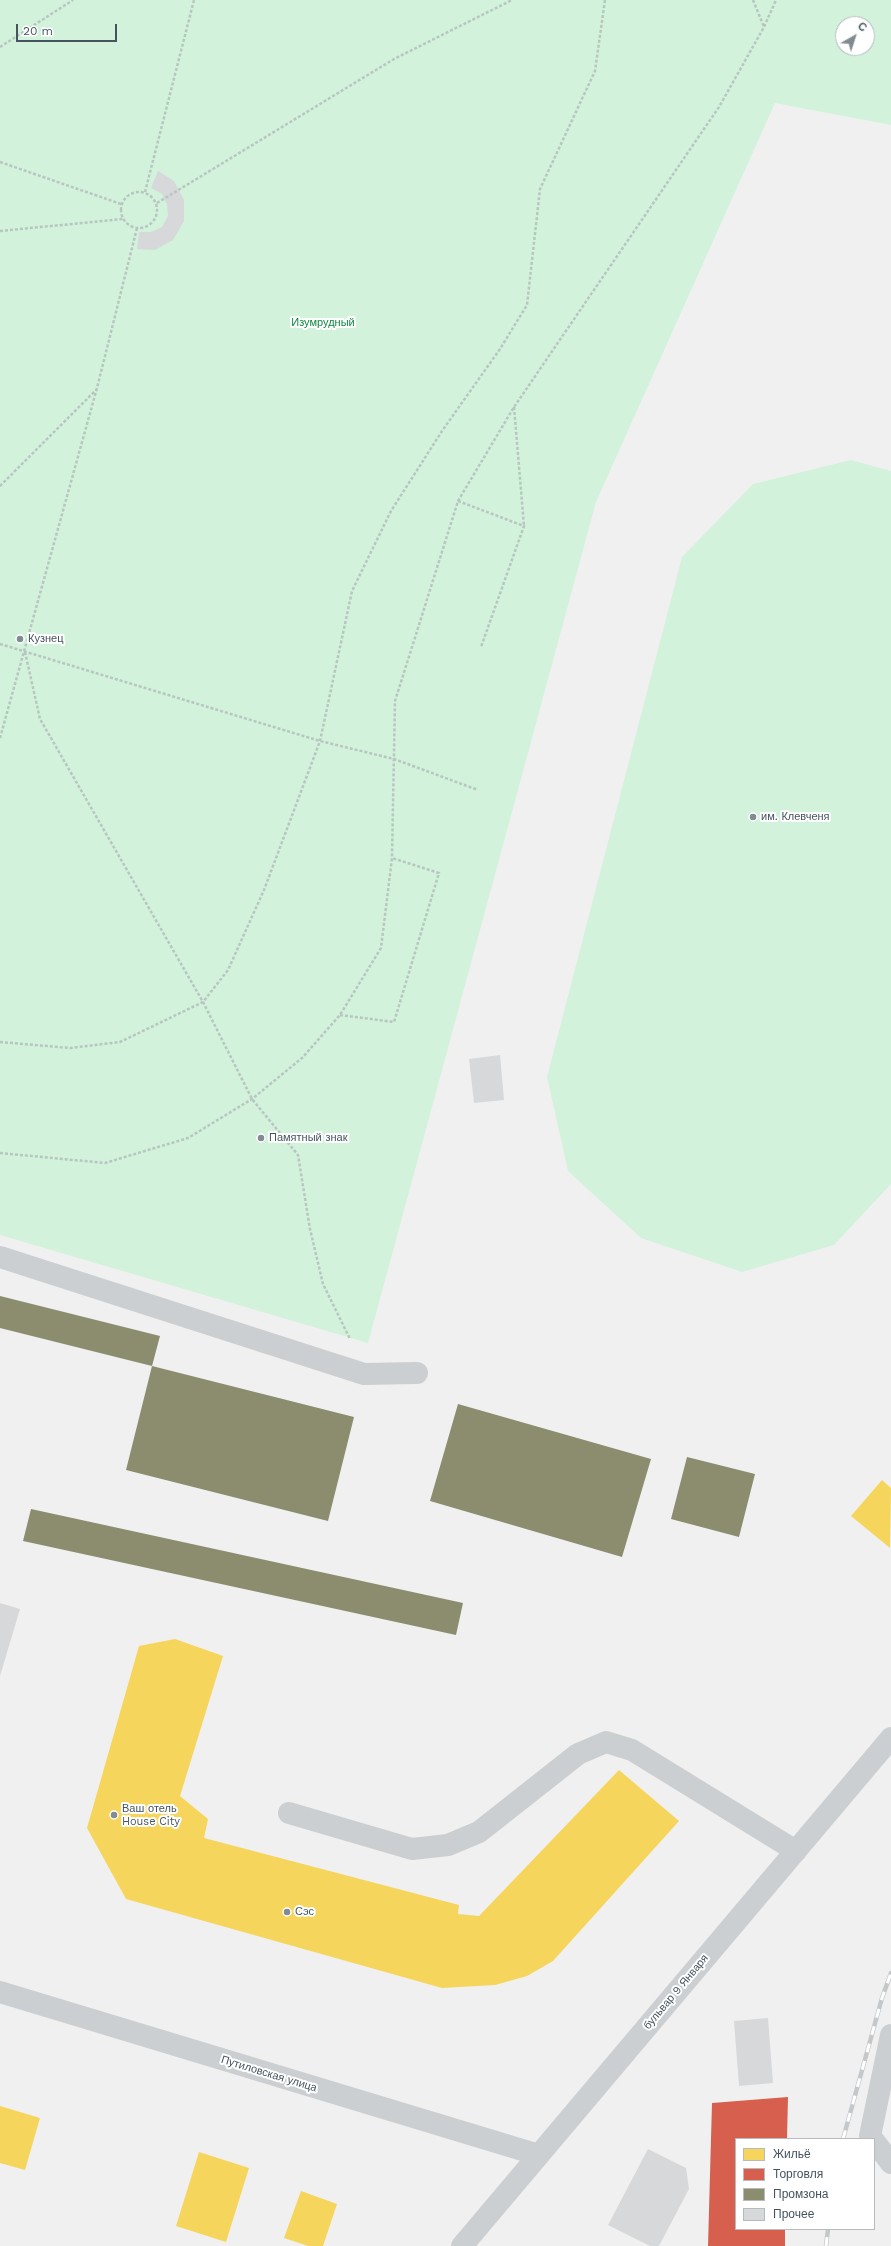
<!DOCTYPE html>
<html>
<head>
<meta charset="utf-8">
<style>
	body { margin:0 }
	#map { position:relative; width:891px; height:2246px; overflow:hidden; background:#f1f0f0; font-family:"Work Sans",sans-serif }
	canvas { display:block }
	.legend { position:absolute; left:735px; top:2138px; width:140px; height:92px; box-sizing:border-box; background:#fff; border:1px solid #b5bbbf; margin:0; padding:5px 7px; list-style:none; font-size:12px; color:#45545e }
	.legend li { display:flex; align-items:center; gap:8px; height:20px }
	.legend b { width:20px; border:1px solid #b5bbbf }
	.north { position:absolute; left:835px; top:16px; width:40px; height:40px; box-sizing:border-box; background:#fff; border:1px solid #b5bbbf; border-radius:50%; rotate:39deg; font-size:11px; font-weight:700; line-height:16px; text-align:center; color:#45545e }
	.north::after { content:''; display:block; margin:auto; width:14px; height:18px; background:#818b91; clip-path:polygon(50% 0,100% 100%,50% 72%,0 100%) }
	.scale { position:absolute; left:16px; top:24px; width:101px; height:18px; box-sizing:border-box; border:2px solid #45545e; border-top:0; padding-left:5px; font-size:12px; line-height:14px; white-space:nowrap; color:#45545e; -webkit-text-stroke:3px #fff; paint-order:stroke }
</style>
</head>
<body>
<div id="map">
<canvas width="891" height="2246"></canvas>
<ul class="legend">
<li><b style="height:11px;background:#f6d55c"></b>Жильё</li>
<li><b style="height:11px;background:#d6604d"></b>Торговля</li>
<li><b style="height:11px;background:#8c8c6e"></b>Промзона</li>
<li><b style="height:11px;background:#d7d8da"></b>Прочее</li>
</ul>
<div class="north">С</div>
<div class="scale">20 m</div>
</div>
<script>
const context = document.querySelector('canvas').getContext('2d');
context.lineJoin = 'round';
function fill(path, color) { context.fillStyle = color; context.fill(path, 'evenodd'); }
const toPath = rows => new Path2D(rows.map(r => 'M' + r).join(''));
function trace(path, color, width, dash) { context.strokeStyle = color; context.lineWidth = width; context.lineCap = dash ? 'butt' : 'round'; context.setLineDash(dash || []); context.stroke(path); }
function drawText(font, color, halo, rows, align = 'center') {
  context.font = font + ' "Work Sans",sans-serif'; context.lineWidth = 4; context.setLineDash([]); context.textBaseline = 'middle'; context.strokeStyle = halo; context.fillStyle = color; for (const [text, x, y, turn = 0] of rows) {
    context.save(); context.translate(x, y); context.rotate((+turn || 0) * Math.PI / 180); context.textAlign = isNaN(turn) ? turn : align; if (halo) context.strokeText(text, 0, 0); context.fillText(text, 0, 0); context.restore();
  }
}
fill(toPath([
	[0,0,891,0,891,125,775,103,596,502,368,1343,0,1235],
	[843,24,867,24,867,48,843,48],
	[851,460,891,471,891,1184,834,1245,742,1272,641,1238,568,1171,547,1077,682,557,753,484]
]), '#d2f2dc');
fill(toPath([
	[882,1480,891,1488,890,1548,851,1516],
	[175,1639,223,1656,180,1796,208,1819,204,1838,459,1905,458,1914,479,1916,619,1770,679,1821,553,1961,527,1976,495,1985,442,1988,126,1899,87,1828,139,1646],
	[0,2106,40,2118,25,2170,0,2163],
	[199,2152,249,2168,226,2242,176,2226],
	[301,2191,337,2204,323,2246,308,2246,284,2238]
]), '#f6d55c');
fill(toPath([
	[788,2097,787,2139,736,2139,736,2229,785,2229,785,2246,708,2246,712,2103]
]), '#d6604d');
fill(toPath([
	[0,1296,160,1336,152,1366,0,1328],
	[152,1366,354,1417,328,1521,126,1470],
	[458,1404,651,1459,622,1557,430,1501],
	[687,1457,755,1474,739,1537,671,1519],
	[31,1509,463,1603,456,1635,23,1541]
]), '#8c8c6e');
fill(toPath([
	[158,171,174,181,184,200,184,221,173,240,155,250,137,249,139,232,151,232,162,227,168,216,167,204,162,194,151,188],
	[500,1055,504,1100,474,1103,469,1059],
	[0,1603,20,1609,0,1676],
	[768,2018,773,2083,739,2086,734,2021],
	[648,2149,686,2168,689,2189,659,2246,650,2246,608,2225]
]), '#d7d8da');
trace(toPath([
	[753,0,764,27],
	[0,47,73,0],
	[0,162,121,204],
	'121 210a18 18 0 1 1 36 0a18 18 0 1 1-36 0Z',
	[145,192,194,0],
	[157,203,394,59,512,0],
	[0,231,123,219],
	[514,407,524,526],
	[0,486,97,389],
	[458,501,524,526,481,647],
	[0,644,320,741,394,759,478,790],
	[25,652,40,719,203,1002,252,1099,298,1155,310,1229,323,1284,350,1339],
	[0,738,97,388,137,228],
	[340,1015,394,1022,439,873,392,858],
	[0,1042,70,1048,120,1042,203,1002,228,970,264,890,320,741,352,591,391,511,442,431,500,349,527,305,540,189,595,71,605,0],
	[0,1153,105,1163,188,1138,252,1099,302,1058,340,1015,381,948,392,858,395,701,458,501,514,407,719,107,764,27,776,0]
]), '#b8c6c0', 2.5, [3, 2]);
trace(toPath([
	[0,1257,364,1374,417,1373],
	[289,1813,412,1849,448,1845,479,1832,578,1754,606,1742,632,1750,796,1851],
	[0,1992,539,2155],
	[872,2139,870,2136,891,2035],
	[874,2141,891,2163],
	[462,2246,891,1738]
]), '#cbcfd1', 22);
const rail = toPath([
	[843,2139,882,1998,891,1973],
	[826,2246,828,2229]
]);
trace(rail, '#c5c8ca', 4.5);
trace(rail, '#fff', 3, [9]);
for (const [x, y, r, color] of [
	[20,639,4,"#818b91"],
	[753,817,4,"#818b91"],
	[261,1138,4,"#818b91"],
	[114,1815,4,"#818b91"],
	[287,1912,4,"#818b91"]
]) { const dot = new Path2D(); dot.arc(x, y, r, 0, 2 * Math.PI); context.fillStyle = color; context.fill(dot); trace(dot, '#fff', 1.5); }
drawText('11px', '#0e8842', '#fff', [
	["Изумрудный",323,323]
]);
drawText('11px', '#45545e', '#fff', [
	["Кузнец",28,639],
	["им. Клевченя",761,817],
	["Памятный знак",269,1138],
	["Ваш отель",122,1809],
	["House City",122,1822],
	["Сэс",295,1912]
], 'left');
drawText('11px', '#45545e', '#fff', [
	["бульвар 9 Января",676,1992,-50],
	["Путиловская улица",269,2074,17]
]);
</script>
</body>
</html>
